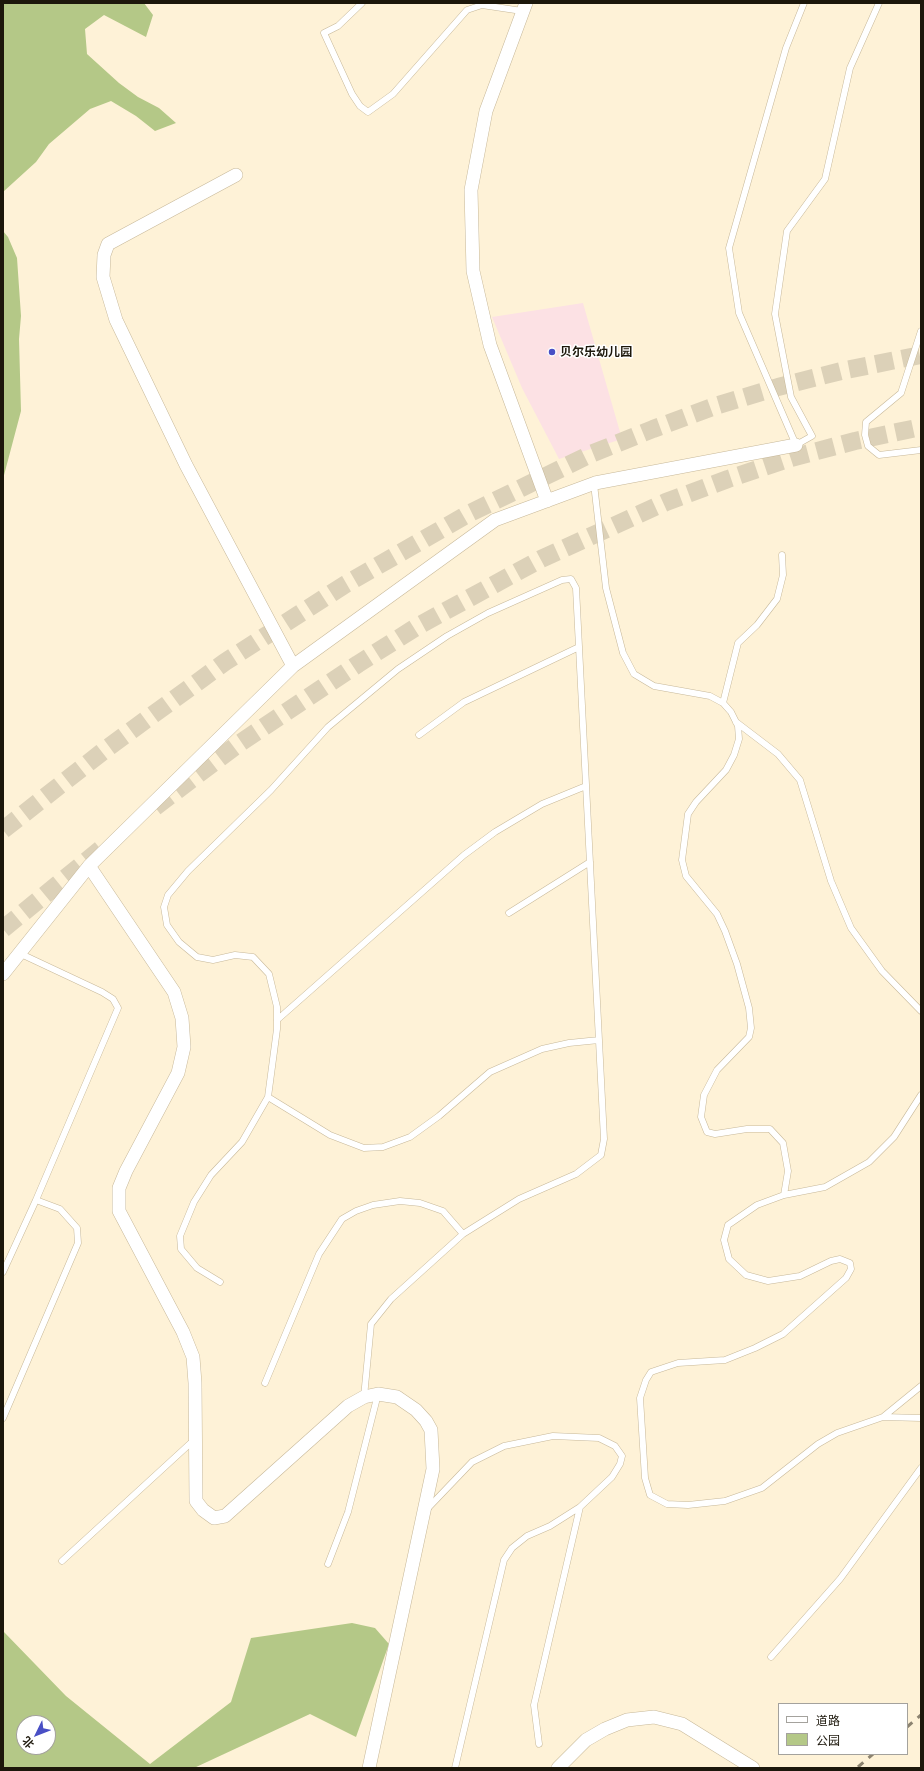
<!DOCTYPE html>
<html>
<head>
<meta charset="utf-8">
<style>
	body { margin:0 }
	#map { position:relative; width:924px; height:1771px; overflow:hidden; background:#fef2d7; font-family:Barlow,"Noto Sans SC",sans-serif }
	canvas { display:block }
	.frame { position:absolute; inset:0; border:4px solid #1c170b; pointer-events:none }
	.legend { position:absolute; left:778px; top:1703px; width:130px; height:52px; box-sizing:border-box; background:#fff; border:1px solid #a4a29d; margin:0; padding:5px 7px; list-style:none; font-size:12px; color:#1c170b }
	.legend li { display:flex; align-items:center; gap:8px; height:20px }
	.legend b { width:20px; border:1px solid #a4a29d }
	.north { position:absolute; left:16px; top:1715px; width:40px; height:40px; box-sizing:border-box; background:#fff; border:1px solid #a4a29d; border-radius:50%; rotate:227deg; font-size:11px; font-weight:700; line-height:16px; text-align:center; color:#1c170b }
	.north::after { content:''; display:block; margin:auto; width:14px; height:18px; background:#494fc5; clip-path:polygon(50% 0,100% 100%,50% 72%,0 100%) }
</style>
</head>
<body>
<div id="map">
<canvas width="924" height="1771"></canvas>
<div class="frame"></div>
<ul class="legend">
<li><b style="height:5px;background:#fff"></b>道路</li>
<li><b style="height:11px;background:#b4c887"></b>公园</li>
</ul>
<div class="north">北</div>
</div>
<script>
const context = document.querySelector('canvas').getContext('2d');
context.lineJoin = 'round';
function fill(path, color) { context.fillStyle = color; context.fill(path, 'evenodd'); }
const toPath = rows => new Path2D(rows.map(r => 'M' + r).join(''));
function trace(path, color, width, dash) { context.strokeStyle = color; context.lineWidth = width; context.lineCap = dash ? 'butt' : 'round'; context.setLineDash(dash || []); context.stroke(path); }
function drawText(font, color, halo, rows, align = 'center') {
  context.font = font + ' Barlow,"Noto Sans SC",sans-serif'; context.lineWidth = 3; context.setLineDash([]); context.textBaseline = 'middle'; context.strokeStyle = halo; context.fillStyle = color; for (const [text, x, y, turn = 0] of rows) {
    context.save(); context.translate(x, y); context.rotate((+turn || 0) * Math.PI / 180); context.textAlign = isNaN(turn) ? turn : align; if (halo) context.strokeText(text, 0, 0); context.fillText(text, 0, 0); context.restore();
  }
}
fill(toPath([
	[583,303,622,439,559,459,522,388,492,317]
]), '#fce1e4');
fill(toPath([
	[3,3,144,3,153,15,146,37,104,15,85,29,87,54,119,83,138,97,159,108,176,123,155,131,136,116,111,101,90,109,49,144,36,162,3,192],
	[3,231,8,237,17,258,21,316,19,339,21,411,3,479],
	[352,1623,375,1628,389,1644,356,1737,310,1714,194,1768,3,1768,3,1631,66,1696,150,1764,231,1702,251,1638],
	[24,1723,48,1723,48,1747,24,1747]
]), '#b4c887');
trace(toPath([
	[155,807,237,745,358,664,418,626,541,559,666,502,728,479,791,458,855,441,921,427],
	[3,830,106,749,225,662,346,584,468,514,591,454,653,429,715,406,778,387,841,371,921,355],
	[3,929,101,849]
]), '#dcd1b8', 18, [18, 9]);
const lane = toPath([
	[362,3,338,26,324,33,352,94,360,106,368,112,393,94,467,10,482,5,522,11],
	[804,3,786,48,729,248,739,313,796,445,812,436,791,397,775,314,787,231,825,179,850,68,879,3],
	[921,331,901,393,866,422,865,435,868,446,879,455,921,450],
	[594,484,606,588,623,653,634,674,654,686,710,696,723,703,731,712,738,726,739,739,734,755,726,770,696,802,688,814,682,860,686,876,717,914,725,931,737,964,749,1008,751,1028,749,1037,717,1070,704,1095,701,1117,707,1132,715,1134,747,1129,770,1129,783,1143,788,1171,784,1195,757,1205,728,1225,724,1240,729,1259,746,1275,768,1281,800,1276,831,1261,840,1259,850,1263,851,1269,846,1278,783,1334,755,1348,725,1360,678,1363,651,1372,646,1380,640,1398,645,1478,650,1495,667,1504,688,1505,725,1501,762,1488,818,1444,837,1433,883,1417,921,1386],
	[723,703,738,643,757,625,777,599,783,575,782,555],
	[736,722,778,754,800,780,831,881,851,928,882,971,921,1011],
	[419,735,464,702,579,647],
	[509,913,590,862],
	[21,954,102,992,113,999,118,1008,36,1200],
	[277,1020,464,855,495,832,542,804,586,786],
	[268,1097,330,1135,364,1148,383,1147,410,1137,439,1116,490,1072,542,1049,569,1043,599,1040],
	[784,1195,825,1187,869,1162,894,1137,921,1095],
	[3,1272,36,1200,60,1209,77,1228,78,1243,3,1418],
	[220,1282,197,1268,181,1249,180,1236,194,1202,211,1175,242,1142,268,1097,277,1029,277,1007,269,974,253,957,235,955,213,960,197,957,179,942,167,925,164,907,168,895,188,871,271,790,328,727,398,669,447,636,488,613,562,580,571,579,576,588,579,647,604,1139,601,1155,576,1174,519,1199,463,1234,391,1299,371,1324,364,1397],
	[265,1383,319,1254,342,1219,356,1211,373,1205,400,1201,420,1203,443,1211,463,1234],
	[883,1417,921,1418],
	[428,1508,472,1462,504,1446,553,1436,599,1438,615,1446,622,1456,620,1464,612,1477,580,1507,550,1526,527,1536,512,1548,504,1560,455,1768],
	[62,1561,194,1440],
	[328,1564,348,1512,378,1394],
	[771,1657,840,1579,921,1468],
	[539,1744,534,1705,580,1507]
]);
const street = toPath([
	[526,3,486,111,471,190,473,271,490,345,547,501],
	[236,175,108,244,104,255,103,277,116,320,186,465,293,666],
	[3,974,89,866],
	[369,1768,433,1469,431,1430,426,1421,416,1410,397,1397,378,1394,364,1397,348,1406,225,1516,214,1518,203,1510,196,1501,195,1383,193,1357,183,1332,119,1211,119,1188,126,1171,178,1073,184,1047,182,1018,174,992,89,866,293,666,495,520,595,483,796,445],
	[558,1768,586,1740,605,1729,627,1720,654,1717,682,1724,753,1768]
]);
trace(lane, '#c7b899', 7);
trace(street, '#c7b899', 14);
trace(lane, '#fff', 6);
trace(street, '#fff', 13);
trace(toPath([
	[907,1727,921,1715],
	[858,1767,873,1754]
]), '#8c8370', 3, [7, 7]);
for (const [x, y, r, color] of [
	[552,352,4,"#494fc5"]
]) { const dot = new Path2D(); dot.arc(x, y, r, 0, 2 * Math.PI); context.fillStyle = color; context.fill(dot); trace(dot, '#fff', 1.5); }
drawText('bold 12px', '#1c170b', '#fff', [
	["贝尔乐幼儿园",560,352]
], 'left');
</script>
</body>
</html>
